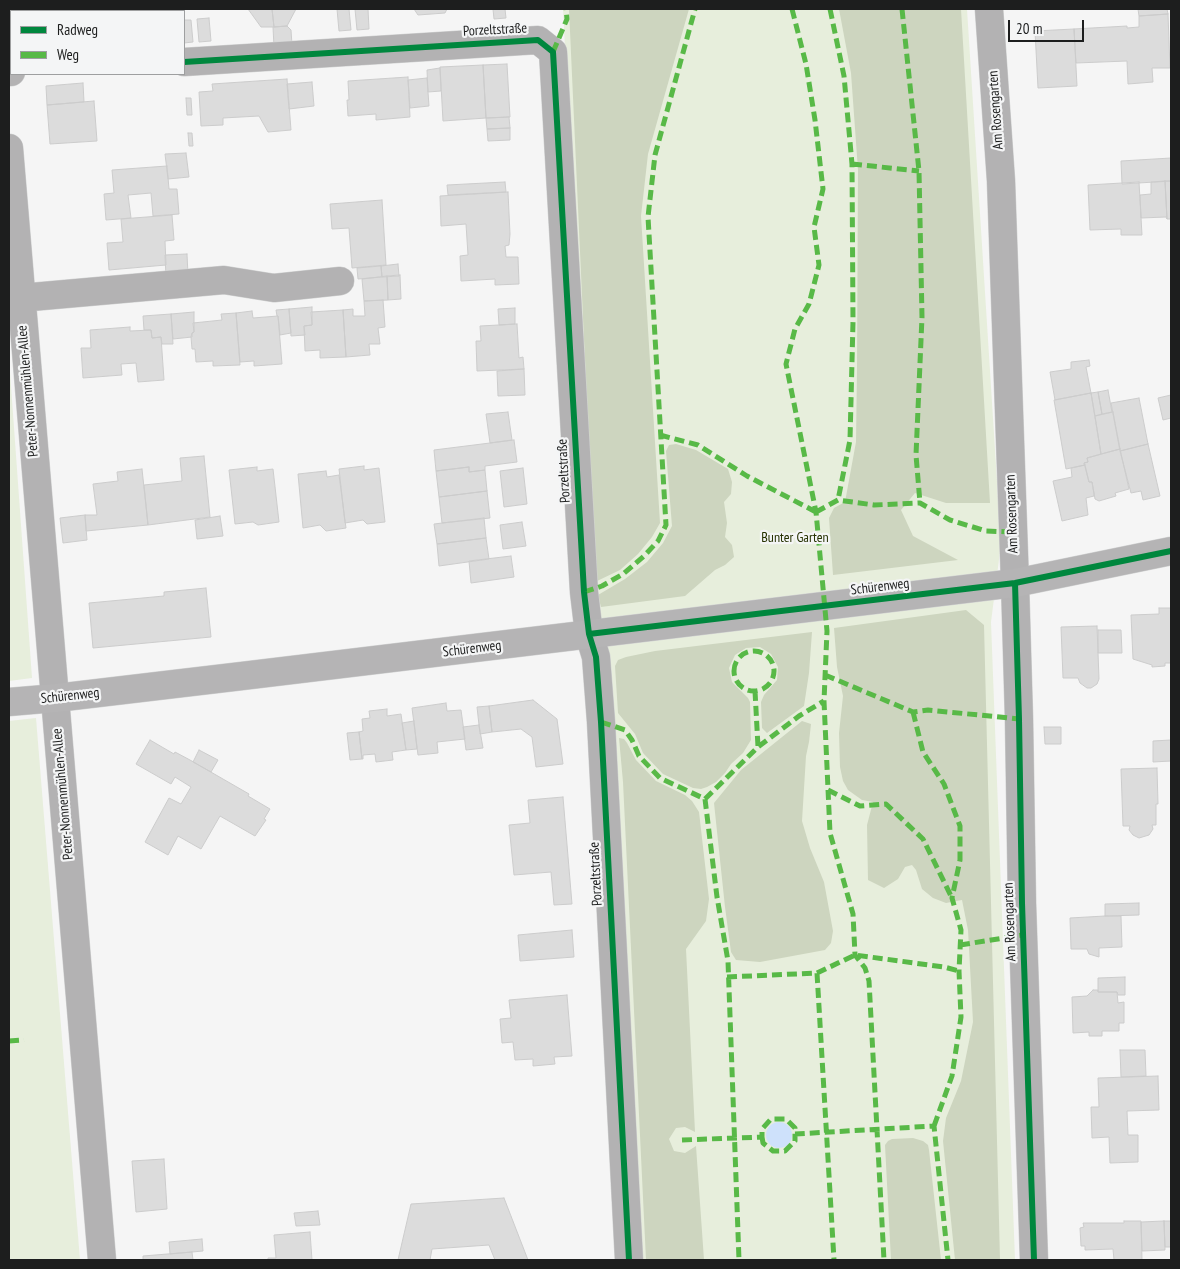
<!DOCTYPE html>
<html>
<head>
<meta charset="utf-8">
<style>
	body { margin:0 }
	#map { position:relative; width:1180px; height:1269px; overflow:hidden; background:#f5f5f5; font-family:"PT Sans Narrow",sans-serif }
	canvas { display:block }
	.frame { position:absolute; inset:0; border:10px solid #1d1e1e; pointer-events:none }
	.legend { position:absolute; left:10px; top:10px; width:175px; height:65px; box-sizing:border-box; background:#f4f5f6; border:1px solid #9e9fa0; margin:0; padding:6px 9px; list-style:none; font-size:15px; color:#1d1e1e }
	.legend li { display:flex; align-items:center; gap:10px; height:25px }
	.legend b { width:25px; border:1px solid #9e9fa0 }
	.scale { position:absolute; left:1008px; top:20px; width:76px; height:22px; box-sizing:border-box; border:2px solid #1d1e1e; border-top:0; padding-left:6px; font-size:15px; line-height:18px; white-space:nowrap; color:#1d1e1e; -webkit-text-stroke:4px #f4f5f6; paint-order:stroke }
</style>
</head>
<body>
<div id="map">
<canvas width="1180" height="1269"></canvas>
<div class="frame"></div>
<ul class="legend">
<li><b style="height:6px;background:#00873e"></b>Radweg</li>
<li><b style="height:6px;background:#58b947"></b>Weg</li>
</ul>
<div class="scale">20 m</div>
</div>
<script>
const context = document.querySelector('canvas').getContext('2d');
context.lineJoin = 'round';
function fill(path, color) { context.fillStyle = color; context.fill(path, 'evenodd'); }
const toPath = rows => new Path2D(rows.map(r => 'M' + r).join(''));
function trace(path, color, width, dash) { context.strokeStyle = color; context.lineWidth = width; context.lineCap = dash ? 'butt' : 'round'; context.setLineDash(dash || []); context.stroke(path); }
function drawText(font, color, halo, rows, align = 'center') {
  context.font = font + ' "PT Sans Narrow",sans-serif'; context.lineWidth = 4.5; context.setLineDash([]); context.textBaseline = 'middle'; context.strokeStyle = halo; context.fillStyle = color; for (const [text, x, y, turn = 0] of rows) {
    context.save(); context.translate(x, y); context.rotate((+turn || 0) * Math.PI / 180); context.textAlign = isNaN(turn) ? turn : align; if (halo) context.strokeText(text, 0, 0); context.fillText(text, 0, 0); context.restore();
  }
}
fill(toPath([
	[563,9,967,9,1001,544,991,622,1015,1260,641,1260,593,596],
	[9,358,32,678,9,681],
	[36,718,80,1260,9,1260,9,721]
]), '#e7eedc');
fill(toPath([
	[569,9,689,9,648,154,641,216,660,523,652,537,638,554,620,570,595,582],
	[839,9,961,9,990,503,946,503,915,493,901,510,913,536,958,560,833,575,829,518,834,508,845,502,856,442,857,369,858,170,851,73],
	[676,444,696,450,728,469,732,482,731,494,724,502,727,523,725,537,732,545,734,557,725,565,715,570,685,596,601,607,598,595,625,579,647,562,663,543,672,526,666,451,669,445],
	[966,610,984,625,1000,1260,955,1260,943,1141,946,1118,961,1081,973,1022,968,930,962,900,946,903,933,898,922,889,916,870,912,865,905,867,898,879,884,888,868,880,867,825,873,802,862,800,848,790,843,781,840,767,839,733,843,696,837,667,834,628],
	[812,632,809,673,804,706,767,733,762,728,761,702,764,695,777,680,778,667,771,654,760,647,746,648,735,655,729,668,732,682,748,698,750,702,751,740,743,753,731,764,725,773,716,782,707,787,701,789,693,788,663,774,643,753,635,734,618,713,615,666,618,660,626,657,655,651],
	[802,721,811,724,809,742,806,756,802,821,810,848,824,882,833,931,831,943,825,950,760,962,736,960,731,952,725,907,714,803,741,770],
	[619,738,624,739,627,743,636,760,656,781,685,795,692,801,699,812,709,899,706,921,686,949,695,1132,685,1127,676,1128,669,1139,674,1151,685,1153,696,1146,704,1260,646,1260,623,782],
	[913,1138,923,1141,928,1145,929,1150,941,1260,891,1260,885,1145,888,1141,892,1139]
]), '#cdd5bf');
fill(toPath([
	'766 1135a13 13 0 1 1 26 0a13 13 0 1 1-26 0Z'
]), '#cee1fb');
const building = toPath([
	[46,9,91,9,90,11,48,11,46,9],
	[91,9,138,9,139,11,90,11,91,9],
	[138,9,169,9,168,11,139,11,138,9],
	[248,9,272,9,274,27,261,27,248,9],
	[272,9,296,9,287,26,274,27,272,9],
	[337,9,349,9,351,30,339,31,337,9],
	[355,9,368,9,369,29,357,30,355,9],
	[414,9,447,9,445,13,418,15,414,9],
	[493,9,505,9,506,18,494,19,493,9],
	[1138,9,1167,9,1168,14,1139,16,1138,9],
	[1168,14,1170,68,1152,68,1153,82,1128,84,1127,61,1076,63,1074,29,1127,26,1127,28,1139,27,1139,16,1168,14],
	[209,18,211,41,199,42,197,19,209,18],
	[184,20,191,20,193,42,184,43,184,20],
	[287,26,291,30,292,45,274,47,273,27,287,26],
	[1074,29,1077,86,1038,88,1035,31,1074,29],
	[507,64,510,117,486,118,483,65,507,64],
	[483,65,486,118,443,121,440,67,483,65],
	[440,68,441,91,428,92,427,70,440,68],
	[408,77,410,117,376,120,376,114,348,116,347,100,349,100,348,81,408,77],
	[427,78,429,106,410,108,408,80,427,78],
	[287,79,291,130,268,132,259,116,223,118,223,125,201,126,199,92,213,91,212,84,287,79],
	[312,82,314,106,289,109,287,84,312,82],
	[83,83,84,102,47,105,46,86,83,83],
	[186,98,191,98,192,115,187,115,186,98],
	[94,101,97,141,50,144,47,105,94,101],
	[509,117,510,128,487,129,486,118,509,117],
	[510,128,510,140,488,141,487,129,510,128],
	[188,133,192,133,193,146,189,146,188,133],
	[186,153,189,177,168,179,165,154,186,153],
	[1171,158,1171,181,1122,184,1121,161,1171,158],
	[167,166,169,189,177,189,179,214,153,216,151,193,128,195,131,218,106,220,104,194,114,193,112,170,167,166],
	[1165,181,1171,181,1171,219,1167,219,1165,181],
	[1165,181,1167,219,1166,217,1141,218,1140,195,1151,194,1151,182,1165,181],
	[505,182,506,192,448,195,447,185,505,182],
	[1139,182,1142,235,1121,235,1121,229,1090,230,1088,185,1139,182],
	[508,192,510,234,509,245,505,246,506,257,518,257,519,284,495,285,495,279,461,281,460,256,468,255,466,224,441,226,440,196,508,192],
	[382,200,386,265,352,268,349,228,332,229,330,204,382,200],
	[172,215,174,240,165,241,166,265,109,270,107,243,123,242,121,219,172,215],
	[187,254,188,275,166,277,165,255,187,254],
	[398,264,399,276,382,277,381,266,398,264],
	[381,266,382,277,358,279,357,268,381,266],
	[400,275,401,299,388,300,387,276,400,275],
	[387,276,388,300,364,301,362,279,387,276],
	[383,300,385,327,378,328,380,344,369,344,370,355,346,357,343,310,353,309,353,316,365,316,364,301,383,300],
	[312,307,312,325,304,326,305,335,291,336,289,309,312,307],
	[515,308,515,324,499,325,498,309,515,308],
	[289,309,291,333,280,335,278,316,277,316,276,310,289,309],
	[343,310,346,357,320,358,320,350,305,351,304,326,312,325,311,312,343,310],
	[252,311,253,318,278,316,282,364,254,366,254,361,240,362,236,313,252,311],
	[194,312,194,332,192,333,192,337,173,339,171,314,194,312],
	[236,313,240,365,213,366,213,361,196,362,195,349,192,349,191,337,192,333,194,332,193,323,222,320,221,314,236,313],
	[171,314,173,344,162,344,161,337,152,338,151,330,144,330,143,316,171,314],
	[517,324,519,358,523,357,524,369,477,371,476,341,481,341,480,326,517,324],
	[130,327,130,331,151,330,152,338,161,337,164,380,138,382,136,363,121,364,122,375,83,378,81,348,91,348,90,330,130,327],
	[1089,360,1090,366,1086,367,1091,393,1055,400,1050,372,1071,369,1071,362,1089,360],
	[524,369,525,395,498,396,497,371,524,369],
	[1108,390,1112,412,1102,414,1098,392,1108,390],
	[1098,392,1102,414,1095,416,1091,393,1098,392],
	[1091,393,1101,454,1087,458,1088,462,1084,463,1085,465,1066,469,1054,400,1091,393],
	[1171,395,1171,418,1163,420,1158,398,1171,395],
	[1139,398,1148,444,1120,451,1111,403,1139,398],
	[508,412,512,440,490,443,486,414,508,412],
	[1113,412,1120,449,1101,454,1095,416,1113,412],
	[514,440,517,462,485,466,485,470,469,472,469,467,436,471,434,450,514,440],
	[1148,444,1160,496,1143,500,1141,491,1131,493,1120,451,1148,444],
	[1120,449,1129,489,1115,493,1116,496,1099,501,1095,499,1092,482,1089,482,1084,463,1088,462,1087,458,1120,449],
	[204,456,210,517,148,525,144,485,182,481,180,458,204,456],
	[1085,465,1089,482,1092,482,1094,494,1094,496,1086,498,1088,515,1062,521,1053,481,1072,477,1071,468,1085,465],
	[364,466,364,470,379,468,385,522,367,524,363,520,345,523,339,469,364,466],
	[257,467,257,471,273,469,279,522,258,525,253,522,235,524,229,470,257,467],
	[469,467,469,472,485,470,487,491,439,497,436,471,469,467],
	[523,468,527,504,504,507,500,471,523,468],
	[142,469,148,525,86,531,85,515,97,515,93,484,118,481,117,472,142,469],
	[326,471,327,477,339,475,346,528,326,531,320,525,303,528,298,474,326,471],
	[487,491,490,518,442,523,439,497,487,491],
	[85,515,87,540,63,543,60,518,85,515],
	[220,516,223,536,197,539,195,520,220,516],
	[484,518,486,538,437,544,434,524,484,518],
	[522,522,526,546,503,549,500,525,522,522],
	[486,538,489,559,439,566,437,544,486,538],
	[511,556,514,577,471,583,469,561,511,556],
	[206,588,211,637,93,648,89,603,164,596,164,592,206,588],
	[1159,608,1171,608,1171,663,1165,663,1165,666,1152,667,1152,665,1133,659,1131,615,1159,614,1159,608],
	[1097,626,1099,679,1097,684,1091,688,1087,688,1080,683,1078,678,1063,678,1061,627,1097,626],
	[1098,630,1121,630,1122,653,1098,653,1098,630],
	[533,700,557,719,563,764,536,767,532,737,521,729,492,732,489,706,533,700],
	[446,703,447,711,461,710,465,739,437,742,438,753,418,755,412,708,446,703],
	[489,706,492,732,480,734,477,707,489,706],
	[387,709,387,716,401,714,406,750,392,752,393,760,376,762,375,754,363,755,363,759,362,759,359,732,363,731,362,719,370,718,369,711,387,709],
	[414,721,417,749,406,750,402,723,414,721],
	[479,725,483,748,466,750,463,727,479,725],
	[1044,727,1061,727,1061,744,1045,744,1044,727],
	[359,732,362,759,350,760,347,733,359,732],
	[150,740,174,754,175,752,190,760,249,794,248,796,270,809,264,819,266,820,255,836,220,816,201,849,178,836,168,855,145,842,169,798,181,804,191,787,175,777,171,784,136,764,150,740],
	[1171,740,1171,761,1153,762,1153,741,1171,740],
	[199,750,218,760,211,772,193,762,199,750],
	[1157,768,1158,804,1156,804,1156,825,1152,825,1153,829,1149,835,1139,838,1133,835,1129,830,1130,826,1123,826,1121,769,1157,768],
	[563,797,572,904,554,905,551,872,514,875,509,825,530,823,528,800,563,797],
	[1139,903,1139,915,1105,916,1105,904,1139,903],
	[1105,916,1121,916,1122,947,1099,948,1099,957,1089,954,1087,949,1071,949,1070,918,1105,916],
	[572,930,574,957,520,961,518,935,572,930],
	[1125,977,1125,995,1118,995,1117,992,1098,992,1098,978,1125,977],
	[1093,990,1098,990,1098,992,1117,992,1118,1003,1124,1002,1124,1023,1119,1023,1119,1031,1102,1031,1102,1036,1089,1036,1089,1032,1073,1033,1072,997,1087,996,1093,990],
	[567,995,572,1056,554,1057,555,1064,533,1066,533,1059,515,1060,513,1042,502,1043,500,1019,511,1018,509,1000,567,995],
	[1120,1050,1145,1050,1146,1076,1121,1077,1120,1050],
	[1158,1076,1159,1110,1127,1111,1128,1135,1138,1135,1138,1162,1110,1163,1109,1137,1092,1138,1091,1107,1099,1107,1098,1078,1158,1076],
	[164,1159,167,1209,136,1212,132,1161,164,1159],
	[504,1198,528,1260,495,1260,489,1245,432,1249,430,1260,398,1260,411,1204,504,1198],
	[318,1211,320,1225,296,1226,294,1213,318,1211],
	[1124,1221,1141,1221,1142,1260,1114,1260,1113,1249,1085,1250,1085,1246,1081,1246,1080,1228,1084,1227,1083,1223,1124,1223,1124,1221],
	[1164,1221,1165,1250,1142,1251,1141,1222,1164,1221],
	[1164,1221,1171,1221,1171,1247,1165,1247,1164,1221],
	[310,1232,312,1260,268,1260,268,1258,276,1258,274,1235,310,1232],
	[202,1239,203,1251,170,1254,169,1242,202,1239],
	[192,1252,193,1260,143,1260,143,1256,192,1252]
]);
fill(building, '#dcdcdc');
trace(building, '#ccc', 1);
const minor = toPath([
	[989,9,1001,181,1015,583,1019,719,1022,903,1034,1260],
	[184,62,538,40,553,52,584,592,589,634,596,657,601,722,629,1260],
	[9,72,11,72],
	[9,148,102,1260],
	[20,298,224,280,274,288,340,281]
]);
const major = toPath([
	[9,702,56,698,242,676,1015,583,1171,551]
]);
trace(minor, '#d2d3d3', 29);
trace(major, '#d2d3d3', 29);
trace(minor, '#b3b2b3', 28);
trace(major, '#b5b4b5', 28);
trace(toPath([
	[792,9,806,64,815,120,823,189,814,227,819,265,809,304,795,329,786,364,816,512,827,631,824,701,830,833,853,914,855,955,865,968,869,981,884,1260],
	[830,9,844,76,852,164,853,322,850,440,838,500],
	[902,9,919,171,922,317,916,455,920,503],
	[553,52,567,19,566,9],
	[852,164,919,171],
	[660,435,698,445,747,476,816,512],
	[816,512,838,500,874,505,920,503,950,520,986,531,1012,532],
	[584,592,602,586,623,574,644,556,658,541,666,525,648,217,655,155,695,9],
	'734 671a20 20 0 1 1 40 0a20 20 0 1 1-40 0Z',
	[825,675,913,712,928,710,1019,719],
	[755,691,758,747],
	[913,712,923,752,944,784,960,826,960,860,952,898,961,930,959,971,961,1017,952,1076,934,1126],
	[601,722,625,730,632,740,639,756,660,778,705,799,758,747,799,716,824,701],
	[828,790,860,806,886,804,923,839,952,898],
	[705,799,717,897,728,961,739,1260],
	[960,945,1023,935],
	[817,973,834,1260],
	[727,977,817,973,855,955,944,967,959,971],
	[9,1041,24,1040],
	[762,1137,763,1143,773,1151,785,1151,795,1141,795,1134],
	[682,1140,762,1137,762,1129,771,1119,786,1119,795,1128,795,1134,934,1126,948,1260]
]), '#58b947', 5, [10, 5]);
trace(toPath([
	[184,62,538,40,553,52,584,592,589,634,596,657,601,722,629,1260],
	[1015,583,1019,719,1022,903,1034,1260],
	[589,634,1015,583,1171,551]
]), '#00873e', 6);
drawText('14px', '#1d1e1e', '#f4f5f6', [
	["Porzeltstraße",495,30,-3],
	["Am Rosengarten",996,110,-94],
	["Peter-Nonnenmühlen-Allee",28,391,-95],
	["Porzeltstraße",564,471,-93],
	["Am Rosengarten",1012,514,-92],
	["Schürenweg",880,587,-7],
	["Schürenweg",472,649,-7],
	["Schürenweg",70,696,-6],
	["Peter-Nonnenmühlen-Allee",63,794,-95],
	["Porzeltstraße",596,874,-93],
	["Am Rosengarten",1010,922,-92]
]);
drawText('14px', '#253101', '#f4f5f6', [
	["Bunter Garten",795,538]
]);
</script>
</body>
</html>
